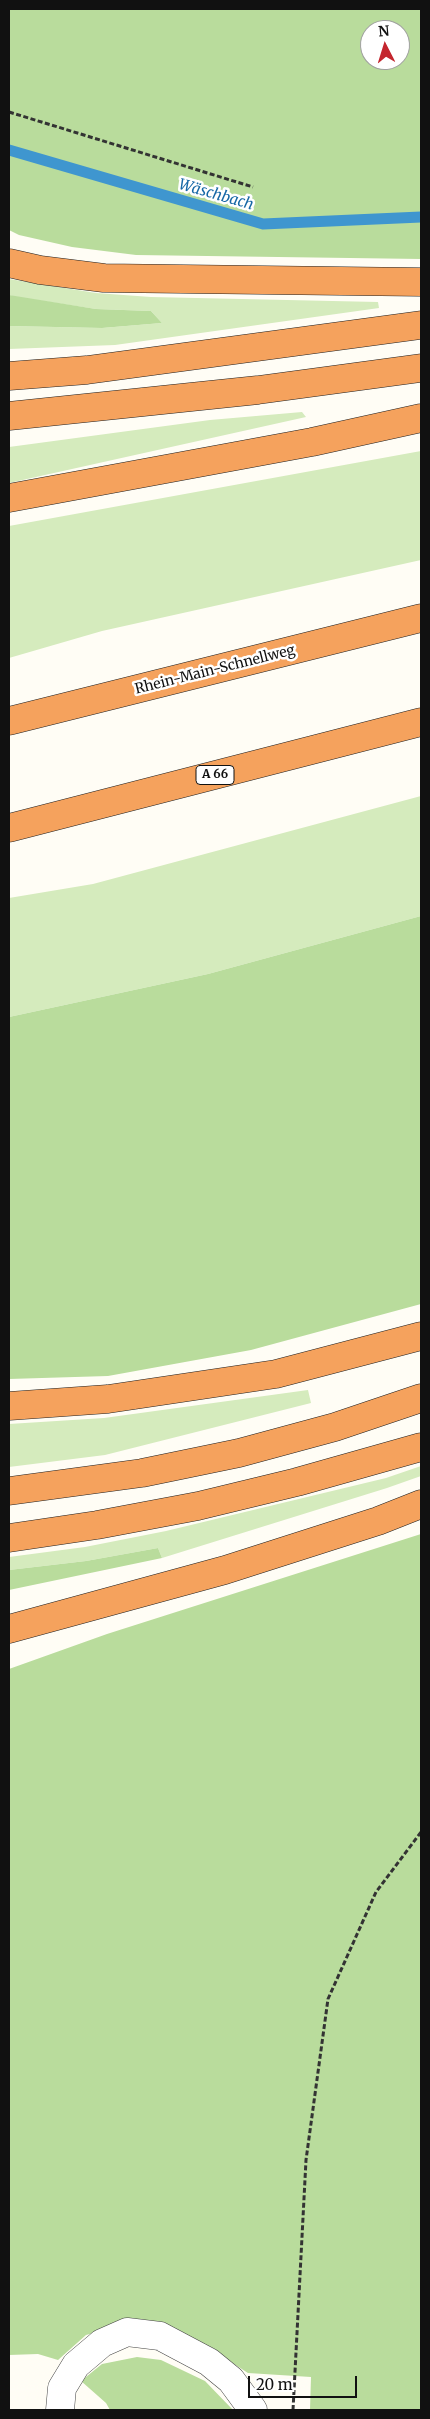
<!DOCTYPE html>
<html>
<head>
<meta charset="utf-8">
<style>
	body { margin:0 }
	#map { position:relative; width:430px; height:2419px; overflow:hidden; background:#fffdf5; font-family:Merriweather,serif }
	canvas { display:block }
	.frame { position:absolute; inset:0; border:10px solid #111; pointer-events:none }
	.north { position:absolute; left:360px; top:20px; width:50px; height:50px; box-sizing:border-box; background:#fff; border:1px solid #a0a0a0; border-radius:50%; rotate:355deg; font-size:14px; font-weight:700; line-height:20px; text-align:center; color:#111 }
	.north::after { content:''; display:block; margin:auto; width:18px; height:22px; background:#c4262e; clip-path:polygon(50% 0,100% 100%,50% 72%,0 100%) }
	.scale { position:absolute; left:248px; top:2376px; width:109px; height:22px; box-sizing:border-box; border:2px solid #111; border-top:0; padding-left:6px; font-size:15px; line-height:18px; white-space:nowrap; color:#111; -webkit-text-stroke:4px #fff; paint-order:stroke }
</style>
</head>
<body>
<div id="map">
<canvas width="430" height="2419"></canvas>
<div class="frame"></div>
<div class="north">N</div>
<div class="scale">20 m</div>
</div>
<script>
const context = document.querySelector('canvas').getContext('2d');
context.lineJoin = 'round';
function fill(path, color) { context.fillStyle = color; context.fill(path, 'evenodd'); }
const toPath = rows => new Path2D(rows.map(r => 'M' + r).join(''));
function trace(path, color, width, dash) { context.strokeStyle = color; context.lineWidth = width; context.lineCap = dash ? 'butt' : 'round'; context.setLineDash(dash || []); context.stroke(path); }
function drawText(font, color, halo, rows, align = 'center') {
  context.font = font + ' Merriweather,serif'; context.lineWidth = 5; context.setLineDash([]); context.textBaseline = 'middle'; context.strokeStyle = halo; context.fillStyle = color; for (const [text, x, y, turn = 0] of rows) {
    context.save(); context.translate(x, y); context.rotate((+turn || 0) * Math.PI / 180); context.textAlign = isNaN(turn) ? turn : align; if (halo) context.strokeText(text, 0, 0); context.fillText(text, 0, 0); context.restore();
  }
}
fill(toPath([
	[9,279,96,293,151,297,378,302,379,308,115,345,9,349,9,326,102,328,162,323,151,311,96,309,16,297,9,295],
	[302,412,306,417,9,483,9,447,210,420],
	[421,451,421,560,102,631,9,658,9,526],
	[421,796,421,916,208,974,9,1017,9,898,93,884],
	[308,1390,311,1403,105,1455,9,1467,9,1424,104,1418],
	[421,1466,421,1476,387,1488,162,1558,158,1548,86,1561,9,1570,9,1557,85,1547,166,1531,386,1478]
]), '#d5ebbd');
fill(toPath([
	[9,9,421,9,421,259,136,255,72,247,19,235,9,230],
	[370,30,400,30,400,60,370,60],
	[9,295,96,309,151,311,162,323,102,328,9,326],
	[421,916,421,1304,251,1350,108,1376,9,1379,9,1017,208,974],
	[421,1534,421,2410,310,2410,311,2377,248,2373,195,2339,162,2323,128,2324,86,2335,58,2360,38,2354,9,2355,9,1669,107,1634],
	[158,1548,162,1558,9,1590,9,1570,86,1561],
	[137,2357,161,2360,205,2381,233,2410,110,2410,106,2403,81,2381,102,2364]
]), '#b9dc9c');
trace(toPath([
	[9,150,263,224,421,217]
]), '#3f96cf', 11);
const minor = toPath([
	[60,2410,62,2388,76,2365,102,2343,127,2332,160,2336,209,2362,231,2380,253,2410]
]);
const highway = toPath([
	[9,263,40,270,104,278,421,282],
	[9,376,87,370,421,325],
	[9,416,258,390,421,368],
	[9,498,312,442,421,418],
	[9,721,421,618],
	[9,828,421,722],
	[9,1406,108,1399,276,1374,421,1336],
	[9,1491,142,1473,239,1453,335,1427,421,1398],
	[9,1538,97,1525,198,1506,297,1482,421,1447],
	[9,1629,225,1570,378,1521,421,1504]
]);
trace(minor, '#444', 29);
trace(highway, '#222', 29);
trace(toPath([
	[9,112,253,187],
	[293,2410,306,2160,328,1999,376,1892,421,1832]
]), '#333', 3, [5, 2.5]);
trace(minor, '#fff', 28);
trace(highway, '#f5a25d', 28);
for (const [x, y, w] of [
	[215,775,38]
]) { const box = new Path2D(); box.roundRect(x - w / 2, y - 9.5, w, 19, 4); context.fillStyle = '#fff'; context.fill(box); trace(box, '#111', 1); }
drawText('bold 12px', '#111', null, [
	["A 66",215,775]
]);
drawText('14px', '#111', '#fff', [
	["Rhein-Main-Schnellweg",215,670,-14]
]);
drawText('italic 15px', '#1768a6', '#fff', [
	["Wäschbach",216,195,16]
]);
</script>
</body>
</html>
